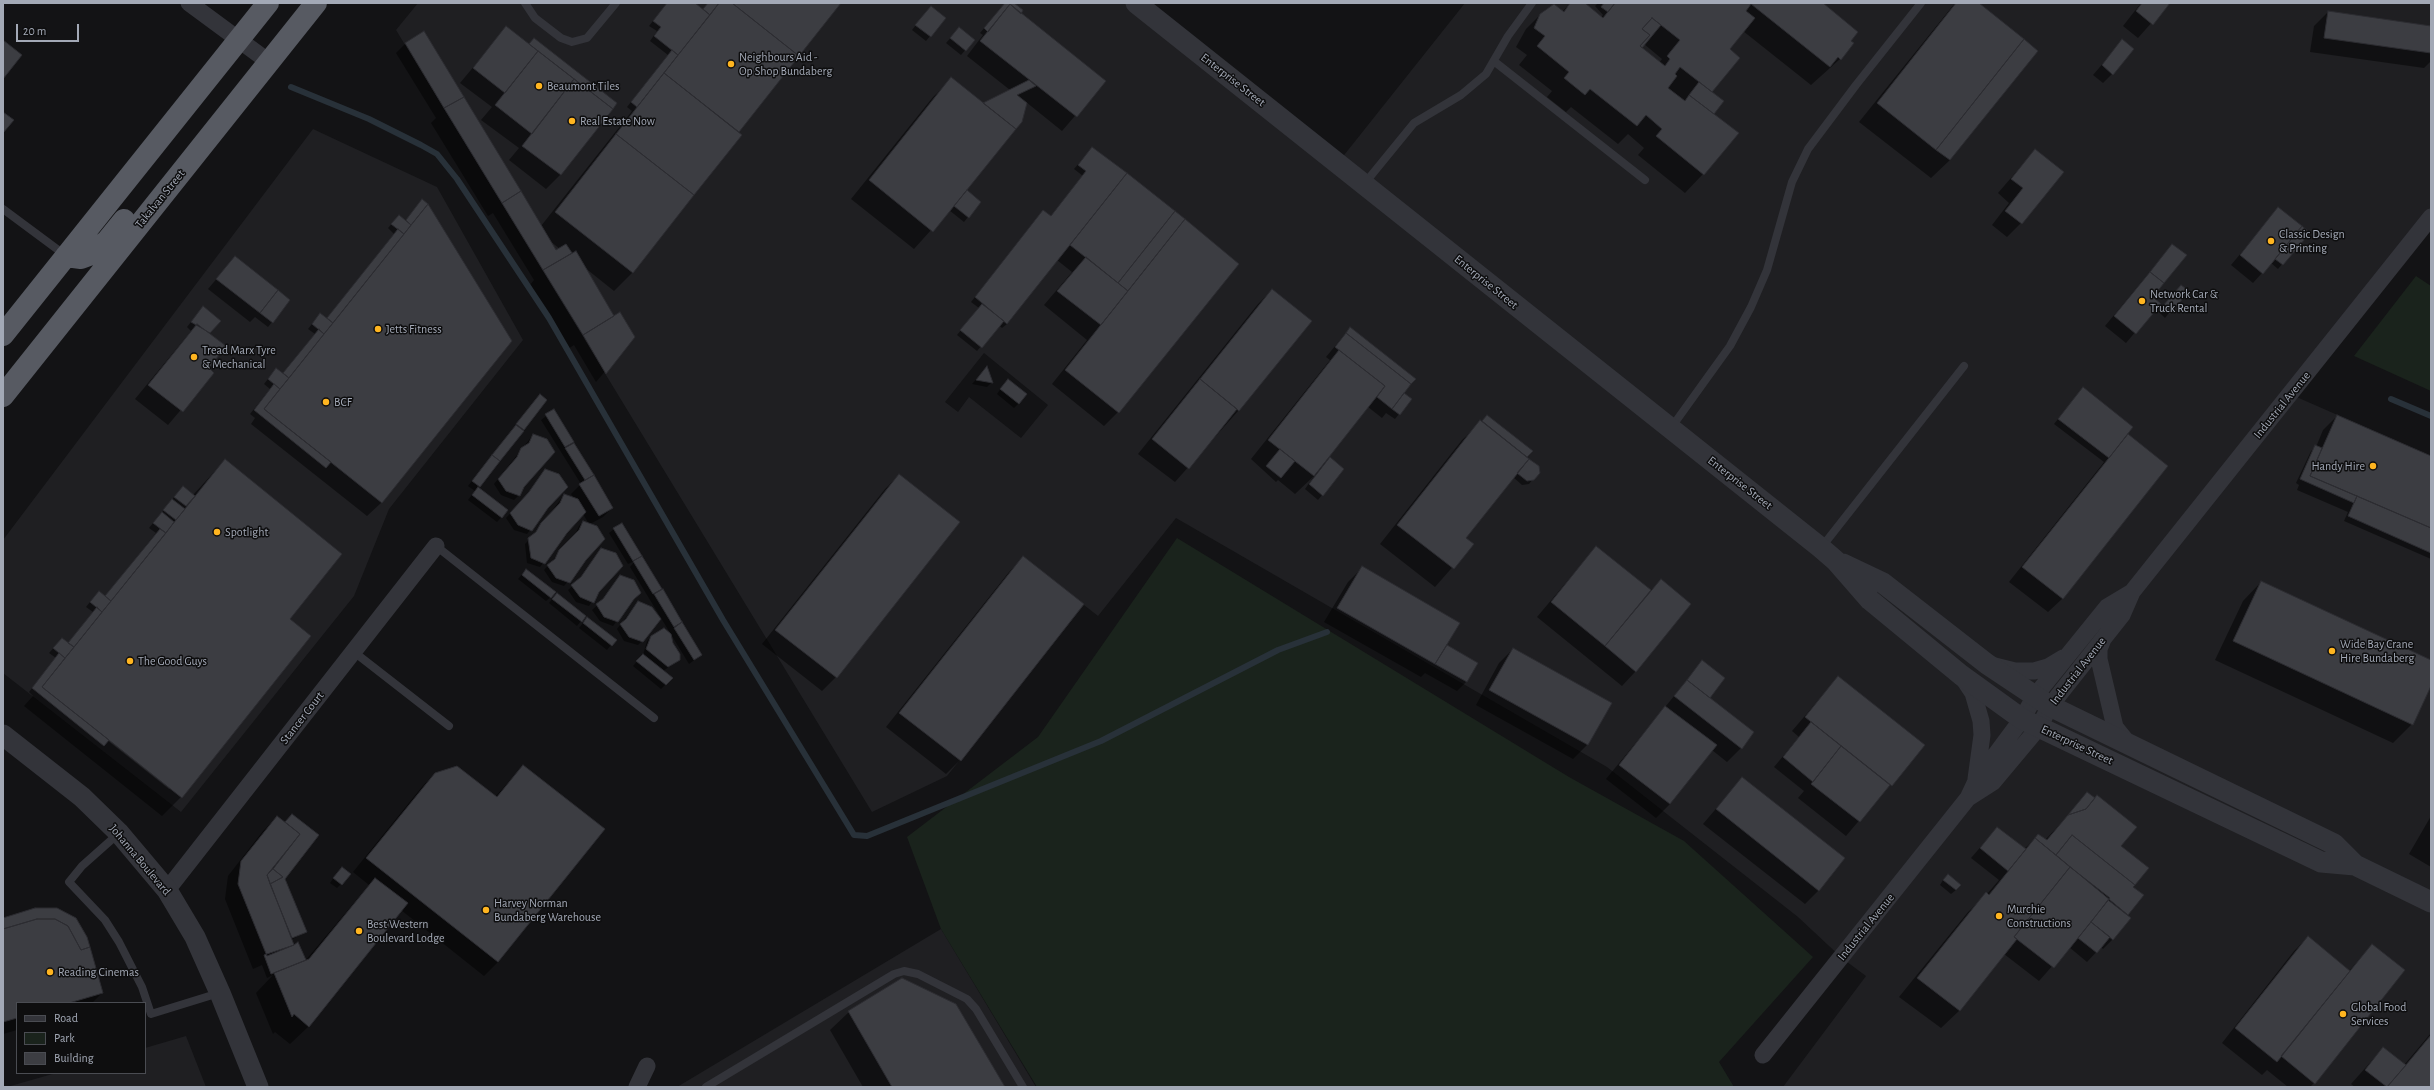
<!DOCTYPE html>
<html>
<head>
<meta charset="utf-8">
<style>
	body { margin:0 }
	#map { position:relative; width:2434px; height:1090px; overflow:hidden; background:#131315; font-family:"Alegreya Sans",sans-serif }
	canvas { display:block }
	.frame { position:absolute; inset:0; border:4px solid #a3a9b6; pointer-events:none }
	.legend { position:absolute; left:16px; top:1002px; width:130px; height:72px; box-sizing:border-box; background:#0e0e0f; border:1px solid #4a4c52; margin:0; padding:5px 7px; list-style:none; font-size:12px; color:#a3a9b6 }
	.legend li { display:flex; align-items:center; gap:8px; height:20px }
	.legend b { width:20px; border:1px solid #4a4c52 }
	.scale { position:absolute; left:16px; top:24px; width:63px; height:18px; box-sizing:border-box; border:2px solid #a3a9b6; border-top:0; padding-left:5px; font-size:12px; line-height:14px; white-space:nowrap; color:#a3a9b6; -webkit-text-stroke:3px #0e0e0f; paint-order:stroke }
</style>
</head>
<body>
<div id="map">
<canvas width="2434" height="1090"></canvas>
<div class="frame"></div>
<ul class="legend">
<li><b style="height:5px;background:#33343a"></b>Road</li>
<li><b style="height:11px;background:#1a231c"></b>Park</li>
<li><b style="height:11px;background:#3c3d42"></b>Building</li>
</ul>
<div class="scale">20 m</div>
</div>
<script>
const context = document.querySelector('canvas').getContext('2d');
context.lineJoin = 'round';
function fill(path, color) { context.fillStyle = color; context.fill(path, 'evenodd'); }
const toPath = rows => new Path2D(rows.map(r => 'M' + r).join(''));
function trace(path, color, width, dash) { context.strokeStyle = color; context.lineWidth = width; context.lineCap = dash ? 'butt' : 'round'; context.setLineDash(dash || []); context.stroke(path); }
function drawText(font, color, halo, rows, align = 'center') {
  context.font = font + ' "Alegreya Sans",sans-serif'; context.lineWidth = 3; context.setLineDash([]); context.textBaseline = 'middle'; context.strokeStyle = halo; context.fillStyle = color; for (const [text, x, y, turn = 0] of rows) {
    context.save(); context.translate(x, y); context.rotate((+turn || 0) * Math.PI / 180); context.textAlign = isNaN(turn) ? turn : align; if (halo) context.strokeText(text, 0, 0); context.fillText(text, 0, 0); context.restore();
  }
}
fill(toPath([
	[418,3,1134,3,1337,164,1465,3,2431,3,2431,219,2292,395,2431,456,2431,1087,1783,1087,1866,976,1843,959,1798,917,1607,767,1176,518,1098,616,1084,605,947,776,872,812,396,30],
	[984,353,1048,405,1021,438,969,397,958,412,945,402],
	[313,129,437,187,523,340,389,509,354,596,181,812,3,673,3,540],
	[941,929,1036,1087,677,1087],
	[186,1036,206,1087,7,1087,56,1073,145,1073,145,1048]
]), '#1f1f22');
fill(toPath([
	[2416,276,2431,286,2431,391,2354,356],
	[1177,538,1569,777,1684,841,1813,957,1719,1062,1734,1087,1037,1087,941,929,907,837,1038,737]
]), '#1a231c');
fill(toPath([
	[667,3,693,3,702,10,708,3,840,3,737,133,633,272,614,291,584,267,613,316,634,337,596,382,574,345,568,349,530,285,534,280,493,213,488,216,431,123,436,118,396,53,406,43,541,226,632,111,627,107,668,55,650,41,657,31,649,26],
	[550,241,560,249,556,251],
	[1005,3,1012,3,1019,14,1105,81,1062,131,1026,102,965,190,980,202,964,222,949,210,914,249,851,199,933,97,952,79,983,104,1010,90,967,56,983,35,980,33],
	[1570,3,1583,3,1601,17,1603,15,1595,6,1598,3,1821,3,1850,41,1840,59,1811,85,1743,31,1728,49,1711,92,1703,174,1685,193,1638,155,1644,148,1628,134,1618,144,1571,107,1566,112,1547,97,1552,91,1519,65,1527,55,1516,47,1526,29,1545,10,1554,6,1562,12],
	[1644,44,1662,59,1659,63,1641,48],
	[1955,3,1977,3,1950,160,1931,178,1859,122],
	[2141,3,2169,3,2138,38,2123,26],
	[927,11,945,18,926,41,912,30],
	[2328,12,2431,27,2431,61,2424,68,2310,52,2314,26],
	[506,28,616,103,560,175,546,189,509,160,519,148,481,120,492,107,460,83],
	[955,33,974,40,961,55,946,43],
	[2123,40,2112,74,2103,83,2093,75],
	[1092,148,1175,211,1237,265,1118,412,1104,426,1052,384,1087,340,1044,305,1072,272,1057,260,1007,324,1002,328,999,325,977,351,957,335,979,308,971,302,1039,215,1043,211,1051,216,1083,176,1074,169],
	[2035,150,2021,223,2007,237,1992,225,2009,203,1998,193],
	[422,201,427,204,511,341,381,503,367,516,251,424,255,418,250,414,270,389,264,384,272,374,282,374,315,334,308,329,316,319,327,319,394,234,388,228,399,216,405,221],
	[2278,209,2308,233,2278,269,2271,263,2253,283,2231,265],
	[2172,245,2151,297,2159,304,2126,343,2105,326],
	[235,257,289,301,268,327,255,317,250,322,208,289],
	[1272,290,1239,410,1175,482,1138,454,1258,304],
	[2177,290,2169,313,2165,318,2159,312],
	[199,312,219,321,208,334,207,369,212,373,168,425,135,399,191,331,187,327],
	[1350,328,1403,394,1411,399,1395,419,1386,413,1382,418,1368,407,1325,461,1330,458,1322,495,1318,500,1305,489,1314,476,1295,494,1278,480,1276,482,1251,459,1330,360,1326,357],
	[983,372,991,383,987,387,972,384],
	[1004,384,1019,403,1014,408,997,394],
	[2079,393,2123,440,2128,436,2167,466,2062,599,2048,612,2009,582,2104,462,2054,424],
	[540,395,546,400,478,488,507,511,497,522,468,500,475,491,468,486],
	[553,411,592,475,589,479,612,508,603,517,590,524,604,539,564,586,552,582,544,570,575,535,579,526,583,522,589,524,583,514,540,567,527,563,525,544,534,535,564,495,574,498,571,494,581,484,541,420],
	[2337,416,2431,457,2431,559,2344,521,2348,512,2297,490,2299,485,2296,483,2311,451,2316,447,2323,430],
	[1487,417,1531,451,1526,457,1533,479,1529,484,1522,485,1513,477,1464,538,1472,545,1435,587,1380,544,1462,440],
	[533,435,524,486,519,495,514,500,501,495,494,484],
	[225,460,288,619,310,636,181,797,162,816,24,706,33,696,29,692,56,658,49,653,58,643,68,644,93,612,86,607,94,597,105,597,156,533,149,528,179,491,183,487,193,495],
	[108,739,170,788,169,789,107,740],
	[546,470,547,507,527,534,514,530,506,518,525,498],
	[899,475,959,522,836,677,822,691,762,644,885,489],
	[614,529,642,558,701,655,689,664,630,567,635,561,628,564,609,533],
	[1596,547,1650,591,1661,580,1690,604,1635,672,1622,686,1537,617],
	[601,549,598,592,589,606,576,602,568,590,578,581],
	[1023,558,960,760,946,774,886,727,1009,572],
	[1362,568,1443,650,1447,646,1467,681,1457,691,1425,673,1421,677,1324,622,1348,582],
	[526,570,551,597,546,601,518,579],
	[620,576,632,600,613,626,600,621,592,610,601,602],
	[2261,582,2431,661,2431,683,2412,724,2393,743,2215,660,2243,601],
	[553,598,585,616,577,626,549,603],
	[638,602,642,641,638,645,624,641,617,629],
	[587,618,611,645,607,650,579,628],
	[671,635,679,660,663,671,666,684,661,689,633,666,643,655,647,641,652,636],
	[1513,649,1610,704,1587,745,1573,759,1476,705,1499,663],
	[1702,662,1708,698,1741,748,1727,762,1712,750,1670,804,1656,818,1606,779],
	[1838,677,1923,745,1846,836,1798,798,1804,791,1774,767,1799,737,1792,731],
	[523,766,498,962,484,976,401,910,309,1026,290,1044,275,1032,273,1034,256,993,273,975,267,978,262,965,253,969,225,899,228,876,263,831,277,817,285,823,288,820,318,835,284,878,305,932,291,940,294,946,298,943,305,961,369,885,353,872,421,788,435,773,495,797],
	[1742,778,1819,890,1805,904,1703,824],
	[2431,816,2431,867,2409,854],
	[2066,818,2120,846,2132,887,2143,895,2126,916,2129,918,2112,940,2103,949,2101,947,2087,962,2069,947,2039,981,2004,954,1960,1010,1941,1028,1899,997,1968,912,1987,894,1999,880,1971,858,1997,828,2024,849,2038,836,2045,840],
	[337,873,341,884,337,888,330,883],
	[1943,880,1956,890,1951,894,1940,885],
	[3,919,102,993,92,1003,17,1003,17,1030,3,1034],
	[2308,937,2349,971,2372,945,2314,1083,2310,1087,2288,1087,2267,1070,2262,1075,2222,1043,2294,951],
	[849,1012,1004,1087,863,1087,830,1030],
	[2431,1033,2431,1087,2355,1087,2351,1084,2383,1048,2404,1065]
]), '#0007');
trace(toPath([
	[291,87,369,119,421,145,437,154,457,179,549,318,723,620,854,835,867,836,1101,741,1278,650,1327,632],
	[2391,399,2431,416]
]), '#283139', 6);
const building = toPath([
	[667,3,695,3,710,15,678,55,654,36,661,27,653,21,667,3],
	[708,3,719,3,710,15,703,9,708,3],
	[719,3,732,3,799,56,739,132,664,73,719,3],
	[732,3,841,3,799,56,732,3],
	[1005,3,1014,3,1023,10,1021,14,1010,4,988,32,984,28,1005,3],
	[1570,3,1585,3,1603,18,1615,3,1823,3,1858,32,1851,41,1854,43,1841,60,1838,57,1830,67,1751,4,1746,11,1755,18,1730,49,1740,58,1712,92,1680,67,1675,74,1677,76,1668,88,1685,101,1689,95,1739,133,1704,175,1656,136,1662,129,1646,115,1637,126,1590,89,1585,95,1564,78,1569,72,1537,46,1545,36,1534,28,1540,14,1554,4,1564,12,1570,3],
	[1652,18,1680,40,1667,56,1670,59,1665,66,1640,46,1650,35,1642,29,1652,18],
	[1604,3,1615,3,1608,12,1601,7,1604,3],
	[1956,3,1979,3,2024,39,1936,150,1877,103,1956,3],
	[2142,3,2170,3,2153,25,2136,11,2142,3],
	[1010,4,1106,81,1077,117,980,41,1010,4],
	[931,6,946,18,931,37,915,25,931,6],
	[2328,11,2431,26,2431,53,2324,38,2328,11],
	[1652,18,1661,25,1642,48,1640,46,1650,35,1642,29,1652,18],
	[506,26,538,51,505,93,473,68,506,26],
	[959,27,975,40,966,51,950,38,959,27],
	[424,31,464,97,444,108,405,43,424,31],
	[534,38,617,103,613,109,529,44,534,38],
	[2024,39,2038,51,1950,160,1936,150,2024,39],
	[2122,39,2134,49,2113,75,2102,65,2122,39],
	[3,40,22,55,3,79,3,40],
	[672,50,678,55,637,107,631,102,672,50],
	[538,51,574,79,532,134,495,105,538,51],
	[664,73,742,135,694,195,616,134,664,73],
	[951,77,1016,129,933,232,869,180,951,77],
	[574,79,613,109,561,175,522,146,574,79],
	[1029,80,1036,86,1017,95,1027,103,1022,122,1016,129,983,103,1029,80],
	[1699,82,1724,101,1714,114,1689,95,1699,82],
	[464,97,521,191,502,203,444,108,464,97],
	[3,112,14,120,3,133,3,112],
	[616,134,694,195,633,273,555,212,616,134],
	[1092,147,1127,173,1007,324,975,297,1043,210,1051,216,1086,171,1078,165,1092,147],
	[2035,149,2064,172,2022,224,2005,211,2023,188,2011,179,2035,149],
	[1127,173,1175,211,1118,283,1070,245,1127,173],
	[967,190,981,202,969,218,954,206,967,190],
	[521,191,556,250,566,244,572,253,543,270,502,203,521,191],
	[422,199,428,204,411,225,406,220,422,199],
	[428,204,512,341,382,503,264,409,428,204],
	[2278,207,2302,226,2263,274,2240,255,2278,207],
	[1175,211,1185,219,1128,291,1118,283,1175,211],
	[399,215,411,225,404,234,391,224,399,215],
	[1185,219,1239,264,1119,413,1065,370,1185,219],
	[2302,226,2310,233,2283,265,2275,259,2302,226],
	[398,229,404,234,333,323,327,318,398,229],
	[2172,244,2187,255,2164,283,2150,272,2172,244],
	[576,251,614,316,583,335,543,270,576,251],
	[235,256,278,290,260,313,216,279,235,256],
	[1086,257,1128,291,1101,325,1057,291,1086,257],
	[2150,272,2164,283,2153,297,2161,304,2136,334,2114,316,2150,272],
	[2181,285,2189,291,2170,314,2162,307,2181,285],
	[1272,289,1312,321,1239,411,1200,379,1272,289],
	[278,290,290,300,273,323,260,313,278,290],
	[982,304,1004,321,982,348,960,330,982,304],
	[203,306,221,321,210,333,191,322,203,306],
	[620,312,635,337,606,374,583,335,620,312],
	[320,313,333,323,324,334,312,324,320,313],
	[197,324,226,346,209,368,214,373,183,412,148,385,197,324],
	[1350,327,1416,379,1411,384,1346,333,1350,327],
	[319,329,324,334,289,378,283,373,319,329],
	[1346,333,1411,384,1392,409,1377,397,1385,386,1335,347,1346,333],
	[1339,350,1385,386,1314,476,1268,440,1339,350],
	[987,366,993,383,976,380,987,366],
	[276,368,289,378,280,389,268,379,276,368],
	[1008,379,1027,394,1019,404,1000,389,1008,379],
	[1200,379,1237,409,1189,469,1152,439,1200,379],
	[274,384,280,389,264,409,331,462,326,468,254,410,274,384],
	[2083,387,2133,427,2109,458,2058,419,2083,387],
	[1404,393,1412,399,1400,415,1392,409,1404,393],
	[540,394,547,400,524,430,516,424,540,394],
	[554,409,574,442,565,447,545,414,554,409],
	[1487,415,1533,451,1527,457,1482,421,1487,415],
	[2337,415,2431,456,2431,528,2310,476,2337,415],
	[1480,420,1529,459,1466,538,1474,544,1454,569,1397,525,1480,420],
	[516,425,524,431,500,461,492,455,516,425],
	[533,434,547,439,555,452,524,487,520,496,506,491,498,479,517,457,521,448,529,443,533,434],
	[2128,434,2168,466,2063,599,2022,567,2128,434],
	[574,443,594,475,585,480,565,448,574,443],
	[2315,445,2322,448,2310,476,2357,496,2354,503,2300,479,2315,445],
	[1280,449,1295,461,1281,478,1266,466,1280,449],
	[492,455,500,461,480,487,472,481,492,455],
	[1330,457,1344,469,1323,496,1309,484,1330,457],
	[225,459,342,554,290,619,311,636,182,798,42,687,225,459],
	[1529,459,1539,466,1540,473,1534,480,1527,481,1517,473,1529,459],
	[545,469,559,474,568,487,548,508,532,531,518,525,510,513,529,492,545,469],
	[899,474,960,522,837,678,775,630,899,474],
	[594,475,613,508,599,516,579,484,594,475],
	[183,486,195,496,186,506,174,497,183,486],
	[478,487,508,510,502,518,472,495,478,487],
	[564,494,578,499,586,512,567,533,545,564,531,558,528,538,536,532,541,523,560,503,564,494],
	[2357,496,2431,528,2431,553,2348,516,2357,496],
	[172,499,185,509,176,520,163,510,172,499],
	[162,512,174,522,166,533,153,523,162,512],
	[583,521,597,526,605,539,586,560,570,583,556,578,547,565,555,559,559,550,579,530,583,521],
	[622,523,642,556,633,561,613,528,622,523],
	[160,529,166,533,111,601,105,596,160,529],
	[1596,546,1651,590,1605,646,1551,602,1596,546],
	[601,548,616,553,623,566,599,592,594,603,580,597,571,585,581,577,601,548],
	[642,556,662,589,653,594,633,561,642,556],
	[1023,556,1084,604,961,761,899,713,1023,556],
	[1362,566,1460,623,1435,664,1337,608,1362,566],
	[526,569,556,592,551,598,522,575,526,569],
	[620,575,634,580,641,593,634,599,618,622,604,617,596,604,603,599,620,575],
	[1661,579,1691,604,1636,672,1605,646,1661,579],
	[2261,581,2431,660,2431,686,2413,725,2233,641,2261,581],
	[663,589,682,622,674,627,654,594,663,589],
	[99,591,111,601,102,612,90,602,99,591],
	[557,593,586,616,582,622,552,599,557,593],
	[638,601,652,607,661,619,643,642,629,637,620,624,626,619,638,601],
	[97,607,102,612,74,647,68,643,97,607],
	[587,617,617,640,612,646,583,623,587,617],
	[682,622,702,655,694,660,674,628,682,622],
	[664,628,671,634,673,643,680,654,680,660,668,667,646,649,651,636,664,628],
	[62,638,74,647,65,658,53,648,62,638],
	[1447,645,1478,663,1467,682,1435,664,1447,645],
	[1513,648,1612,703,1588,745,1489,690,1513,648],
	[59,653,65,658,42,687,109,740,104,746,32,688,59,653],
	[643,654,673,678,666,685,636,661,643,654],
	[1702,660,1725,678,1710,698,1687,680,1702,660],
	[1838,676,1925,745,1892,786,1805,717,1838,676],
	[1687,680,1754,732,1742,749,1674,696,1687,680],
	[1665,706,1717,745,1670,804,1619,765,1665,706],
	[1811,722,1841,746,1813,782,1783,757,1811,722],
	[1841,746,1890,785,1860,822,1811,784,1841,746],
	[523,765,605,829,498,962,366,858,435,773,457,766,497,797,523,765],
	[1742,777,1845,858,1819,891,1716,809,1742,777],
	[2087,792,2095,798,2086,809,2068,815,2087,792],
	[2097,795,2137,827,2121,846,2149,868,2135,885,2072,835,2056,855,2035,838,2038,834,2047,840,2068,815,2086,809,2097,795],
	[292,814,319,835,285,879,307,932,292,938,270,884,283,877,273,869,300,834,285,822,292,814],
	[277,816,300,834,267,875,294,945,267,956,238,884,241,861,277,816],
	[1997,827,2026,849,2008,871,1980,848,1997,827],
	[2072,835,2135,885,2133,887,2144,895,2128,915,2056,855,2072,835],
	[2035,838,2070,867,2014,937,2017,939,1960,1011,1917,978,1986,892,1989,895,2035,838],
	[342,867,351,874,342,885,333,878,342,867],
	[2070,867,2110,898,2054,968,2014,937,2070,867],
	[273,869,283,877,270,884,267,875,273,869],
	[1948,874,1961,885,1956,890,1943,880,1948,874],
	[375,878,408,903,309,1027,294,1014,292,1017,274,973,309,959,375,878],
	[2108,900,2131,918,2113,940,2091,922,2108,900],
	[35,908,57,908,76,918,87,937,90,947,81,950,68,926,55,919,37,919,3,929,3,918,35,908],
	[37,919,55,919,68,926,81,950,90,947,103,993,69,1003,17,1003,17,1018,3,1022,3,929,37,919],
	[2091,922,2110,937,2097,953,2078,938,2091,922],
	[2308,936,2350,971,2277,1062,2235,1028,2308,936],
	[298,942,306,960,271,974,264,955,294,945,298,942],
	[2372,944,2405,970,2315,1084,2281,1056,2372,944],
	[902,978,956,1004,1005,1087,892,1087,848,1011,902,978],
	[2431,1035,2431,1087,2387,1087,2406,1065,2431,1035],
	[2383,1047,2406,1065,2387,1087,2365,1070,2383,1047]
]);
fill(building, '#3c3d42');
trace(building, '#2c2c31', 1);
trace(toPath([
	[525,3,535,18,561,38,572,42,587,38,616,3],
	[1495,62,1645,180],
	[1365,183,1414,123,1461,95,1486,74,1508,36,1532,3],
	[3,209,65,255],
	[1671,428,1730,346,1751,307,1767,270,1792,182,1808,149,1856,85,1921,3],
	[436,546,654,718],
	[1821,548,1964,366],
	[354,652,449,726],
	[118,834,82,866,69,882,105,920,119,942,142,987,151,1014,219,993],
	[706,1087,894,974,904,971,918,974,967,999,976,1009,1023,1087]
]), '#33343a', 8);
trace(toPath([
	[189,3,269,62],
	[2103,639,2099,649,2099,659,2115,727,2128,743],
	[1995,666,2015,671,2034,671,2048,667,2063,658],
	[1963,678,1973,693,1981,721,1982,735,1976,779],
	[1968,798,1993,782,2039,727,2050,706,2122,615,2132,592,2431,217],
	[167,890,436,546],
	[1763,1055,1968,798,1976,781,2022,719,2035,696,2107,607,2132,592],
	[637,1087,647,1066]
]), '#33343a', 17);
trace(toPath([
	[1136,3,1821,548,1836,561,1870,600,1961,675,2022,719,2321,862,2355,865,2431,902],
	[1843,564,1883,583,1987,664,2050,706,2334,844,2355,865],
	[3,735,82,797,119,833,167,890,195,937,220,993,258,1087]
]), '#33343a', 21);
trace(toPath([
	[66,256,81,258,89,255,107,241,124,220],
	[3,335,268,3],
	[3,396,316,3]
]), '#575a62', 22);
for (const [x, y, r, color] of [
	[731,64,4,"#ffb520"],
	[539,86,4,"#ffb520"],
	[572,121,4,"#ffb520"],
	[2271,241,4,"#ffb520"],
	[2142,301,4,"#ffb520"],
	[378,329,4,"#ffb520"],
	[194,357,4,"#ffb520"],
	[326,402,4,"#ffb520"],
	[2373,466,4,"#ffb520"],
	[217,532,4,"#ffb520"],
	[2332,651,4,"#ffb520"],
	[130,661,4,"#ffb520"],
	[486,910,4,"#ffb520"],
	[1999,916,4,"#ffb520"],
	[359,931,4,"#ffb520"],
	[50,972,4,"#ffb520"],
	[2343,1014,4,"#ffb520"]
]) { const dot = new Path2D(); dot.arc(x, y, r, 0, 2 * Math.PI); context.fillStyle = color; context.fill(dot); trace(dot, '#0e0e0f', 1.5); }
drawText('12px', '#a3a9b6', '#0e0e0f', [
	["Neighbours Aid -",739,57],
	["Op Shop Bundaberg",739,71],
	["Beaumont Tiles",547,86],
	["Real Estate Now",580,121],
	["Classic Design",2279,234],
	["& Printing",2279,248],
	["Network Car &",2150,294],
	["Truck Rental",2150,308],
	["Jetts Fitness",386,329],
	["Tread Marx Tyre",202,350],
	["& Mechanical",202,364],
	["BCF",334,402],
	["Handy Hire",2365,466,"right"],
	["Spotlight",225,532],
	["Wide Bay Crane",2340,644],
	["Hire Bundaberg",2340,658],
	["The Good Guys",138,661],
	["Harvey Norman",494,903],
	["Bundaberg Warehouse",494,917],
	["Murchie",2007,909],
	["Constructions",2007,923],
	["Best Western",367,924],
	["Boulevard Lodge",367,938],
	["Reading Cinemas",58,972],
	["Global Food",2351,1007],
	["Services",2351,1021]
], 'left');
drawText('12px', '#a3a9b6', '#0e0e0f', [
	["Enterprise Street",1233,80,38],
	["Takalvan Street",160,199,-51],
	["Enterprise Street",1486,282,39],
	["Industrial Avenue",2282,405,-51],
	["Enterprise Street",1740,483,38],
	["Industrial Avenue",2078,671,-52],
	["Stancer Court",302,718,-52],
	["Enterprise Street",2077,745,25],
	["Johanna Boulevard",140,860,50],
	["Industrial Avenue",1866,927,-51]
]);
</script>
</body>
</html>
